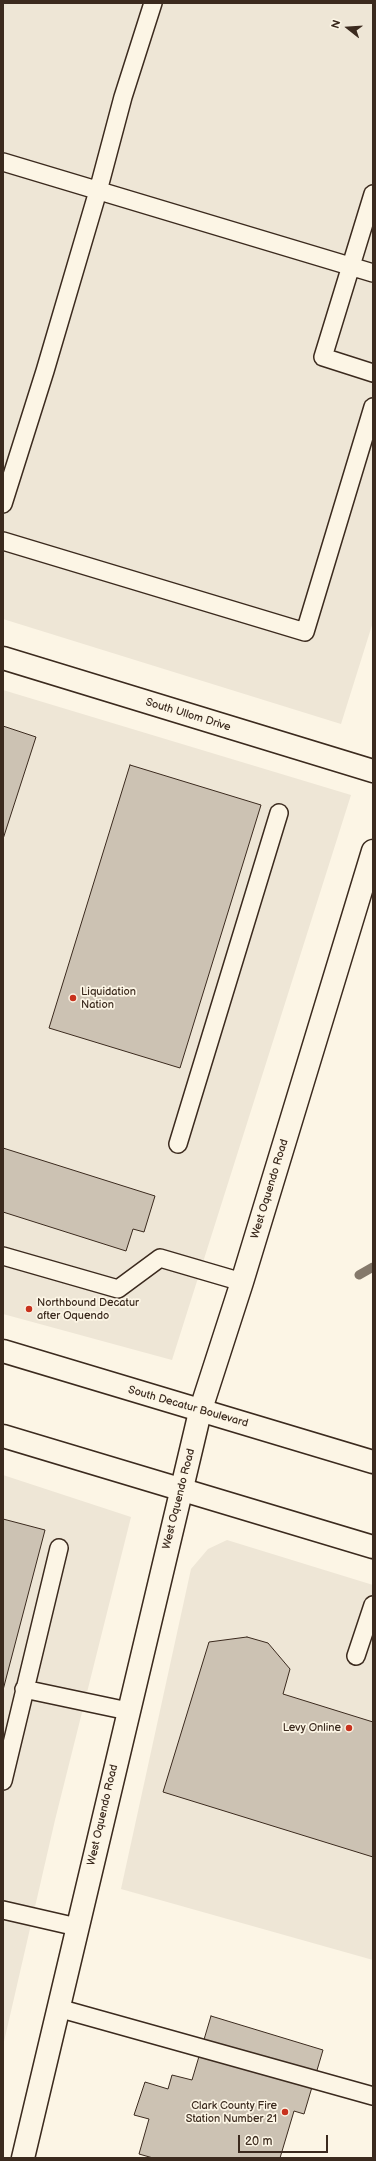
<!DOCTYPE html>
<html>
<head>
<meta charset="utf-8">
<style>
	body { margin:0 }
	#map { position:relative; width:376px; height:2161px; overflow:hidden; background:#fcf5e5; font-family:"Balsamiq Sans",sans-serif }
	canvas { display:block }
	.frame { position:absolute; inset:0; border:4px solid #3b2a1e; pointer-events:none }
	.north { position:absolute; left:328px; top:8px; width:40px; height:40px; -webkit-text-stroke:3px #fcf5e5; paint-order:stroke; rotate:287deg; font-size:11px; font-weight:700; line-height:16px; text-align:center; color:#3b2a1e }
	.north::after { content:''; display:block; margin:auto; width:14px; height:18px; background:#3b2a1e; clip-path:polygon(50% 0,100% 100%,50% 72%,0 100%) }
	.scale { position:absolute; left:238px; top:2135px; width:90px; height:18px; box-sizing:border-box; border:2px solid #3b2a1e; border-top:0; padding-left:5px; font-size:12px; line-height:14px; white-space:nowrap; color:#3b2a1e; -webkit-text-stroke:3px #fcf5e5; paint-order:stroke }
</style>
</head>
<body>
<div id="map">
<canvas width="376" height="2161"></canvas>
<div class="frame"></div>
<div class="north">N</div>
<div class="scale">20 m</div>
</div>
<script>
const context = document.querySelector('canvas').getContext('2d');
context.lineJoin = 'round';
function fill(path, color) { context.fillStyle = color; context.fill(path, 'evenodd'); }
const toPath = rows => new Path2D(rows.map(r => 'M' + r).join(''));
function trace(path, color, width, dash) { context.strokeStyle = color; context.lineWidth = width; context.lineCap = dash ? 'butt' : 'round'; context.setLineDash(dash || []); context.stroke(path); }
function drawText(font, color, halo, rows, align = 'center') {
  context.font = font + ' "Balsamiq Sans",sans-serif'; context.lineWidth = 3.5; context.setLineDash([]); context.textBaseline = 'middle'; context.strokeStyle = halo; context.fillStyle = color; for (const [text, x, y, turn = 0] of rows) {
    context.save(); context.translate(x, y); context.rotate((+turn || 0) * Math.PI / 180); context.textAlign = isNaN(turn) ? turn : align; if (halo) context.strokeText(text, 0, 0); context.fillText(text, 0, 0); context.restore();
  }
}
fill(toPath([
	[3,3,373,3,373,622,341,724,3,619],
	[3,690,351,795,172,1360,3,1314],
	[3,1475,131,1517,55,1820,3,2046],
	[227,1540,373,1585,373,1960,121,1889,191,1569,208,1549]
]), '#eee6d6');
trace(toPath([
	[359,1275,373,1267]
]), '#85796b', 9);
const building = toPath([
	[3,726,36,737,3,839,3,726],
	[130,765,261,805,180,1068,49,1028,130,765],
	[3,1148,155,1196,144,1232,133,1229,126,1251,3,1212,3,1148],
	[3,1519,45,1530,3,1690,3,1519],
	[247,1637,268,1643,290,1669,283,1694,373,1722,373,1857,163,1792,209,1642,247,1637],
	[211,2016,323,2050,304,2114,294,2111,280,2158,153,2158,139,2154,149,2119,134,2115,145,2082,168,2089,172,2075,192,2080,211,2016]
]);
fill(building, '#ccc2b3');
trace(building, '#3b2a1e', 1);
const lane = toPath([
	[3,162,373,273],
	[373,194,323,357,373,373],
	[3,504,45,371,98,191,123,97,153,3],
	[3,541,305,632,373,407],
	[178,1144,279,813],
	[3,1256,118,1289,160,1258,242,1282],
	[356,1656,373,1605],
	[24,1689,128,1711],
	[3,1781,59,1548],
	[3,1910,77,1927],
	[58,2008,373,2096]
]);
const street = toPath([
	[3,658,373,771],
	[200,1412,242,1282,373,851]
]);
const secondary = toPath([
	[23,2158,200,1412]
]);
const primary = toPath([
	[3,1351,373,1462],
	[3,1436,373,1547]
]);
trace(lane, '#3b2a1e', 20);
trace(street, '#3b2a1e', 25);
trace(secondary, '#3b2a1e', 25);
trace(primary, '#3b2a1e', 25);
trace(lane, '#fcf5e5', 17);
trace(street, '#fcf5e5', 22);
trace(secondary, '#fcf5e5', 22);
trace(primary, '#fcf5e5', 22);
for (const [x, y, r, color] of [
	[73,998,4,"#c8321e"],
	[29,1309,4,"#c8321e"],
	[349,1728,4,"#c8321e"],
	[285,2112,4,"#c8321e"]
]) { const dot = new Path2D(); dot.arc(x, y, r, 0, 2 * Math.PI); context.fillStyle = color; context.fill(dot); trace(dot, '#fcf5e5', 1.5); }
drawText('11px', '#3b2a1e', '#fcf5e5', [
	["South Ullom Drive",188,715,17],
	["West Oquendo Road",270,1189,-73],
	["South Decatur Boulevard",188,1407,16],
	["West Oquendo Road",179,1499,-76],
	["West Oquendo Road",103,1815,-77]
]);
drawText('11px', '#3b2a1e', '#fcf5e5', [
	["Liquidation",81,992],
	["Nation",81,1005],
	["Northbound Decatur",37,1303],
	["after Oquendo",37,1316],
	["Levy Online",341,1728,"right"],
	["Clark County Fire",277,2106,"right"],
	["Station Number 21",277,2119,"right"]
], 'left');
</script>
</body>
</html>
